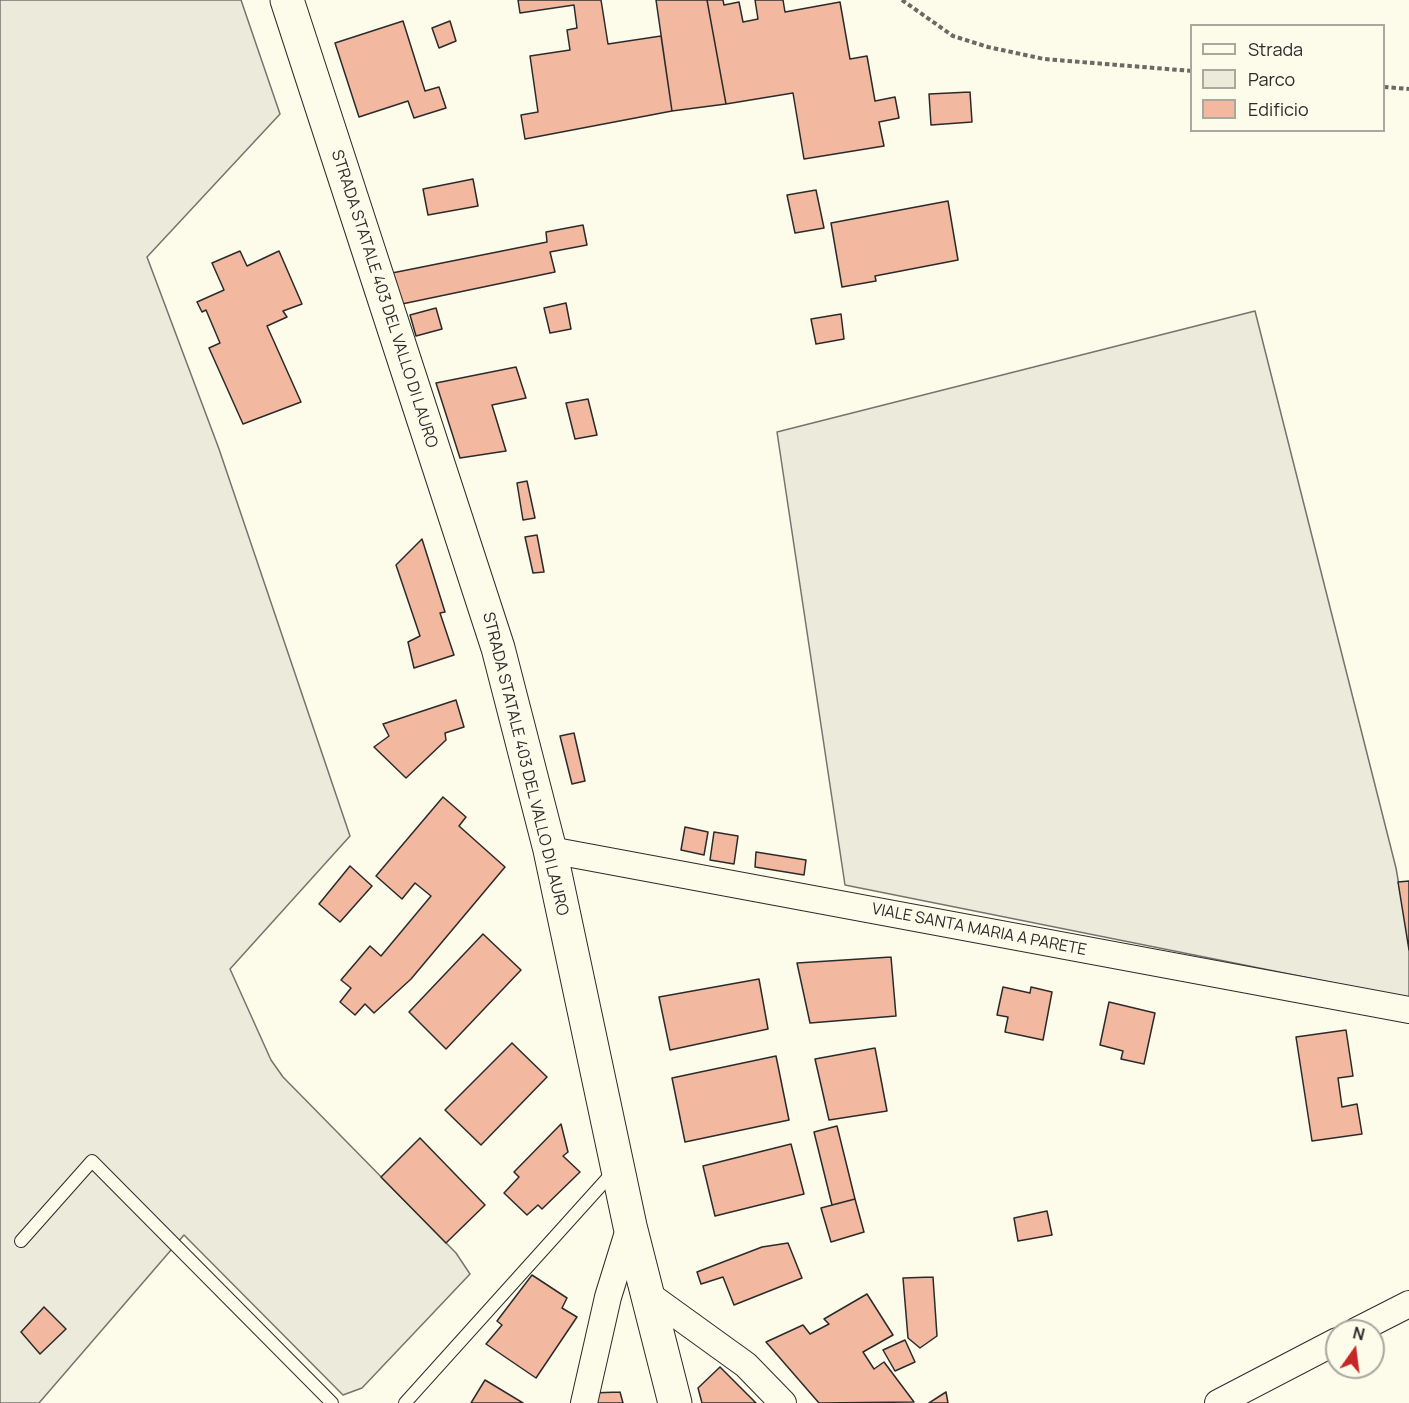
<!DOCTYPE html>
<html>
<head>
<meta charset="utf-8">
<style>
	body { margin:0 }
	#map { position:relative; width:1409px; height:1403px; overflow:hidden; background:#fdfbea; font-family:Manrope,sans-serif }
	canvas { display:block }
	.legend { position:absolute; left:1190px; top:24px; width:195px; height:108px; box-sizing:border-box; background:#fdfbea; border:2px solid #a9a89e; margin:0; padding:8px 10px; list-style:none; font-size:18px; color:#2b2b2b }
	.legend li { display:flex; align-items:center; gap:12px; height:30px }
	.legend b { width:30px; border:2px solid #a9a89e }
	.north { position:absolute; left:1325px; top:1319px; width:60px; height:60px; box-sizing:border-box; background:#fdfbea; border:2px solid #a9a89e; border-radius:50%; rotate:14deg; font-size:16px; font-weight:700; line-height:24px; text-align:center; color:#2b2b2b }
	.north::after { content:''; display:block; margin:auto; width:21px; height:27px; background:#c62828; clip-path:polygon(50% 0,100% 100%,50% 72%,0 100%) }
</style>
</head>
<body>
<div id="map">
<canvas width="1409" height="1403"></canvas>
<ul class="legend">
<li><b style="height:8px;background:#fdfbea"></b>Strada</li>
<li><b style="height:16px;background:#ecebdb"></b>Parco</li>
<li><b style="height:16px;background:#f2b8a0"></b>Edificio</li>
</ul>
<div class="north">N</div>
</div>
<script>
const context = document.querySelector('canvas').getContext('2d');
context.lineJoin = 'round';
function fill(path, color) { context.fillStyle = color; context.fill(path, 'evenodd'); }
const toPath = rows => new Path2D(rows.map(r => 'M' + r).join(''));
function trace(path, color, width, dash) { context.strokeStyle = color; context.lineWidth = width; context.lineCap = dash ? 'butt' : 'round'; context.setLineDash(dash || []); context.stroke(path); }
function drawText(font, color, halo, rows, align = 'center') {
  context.font = font + ' Manrope,sans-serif'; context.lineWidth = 4.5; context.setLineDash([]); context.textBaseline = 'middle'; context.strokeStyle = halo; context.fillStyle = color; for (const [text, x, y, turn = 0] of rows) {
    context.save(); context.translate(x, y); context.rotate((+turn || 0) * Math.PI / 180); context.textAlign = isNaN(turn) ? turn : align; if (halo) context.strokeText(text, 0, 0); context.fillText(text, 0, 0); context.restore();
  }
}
const green = toPath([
	[0,0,241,0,280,114,147,257,219,449,350,836,230,969,271,1060,283,1077,456,1253,470,1274,362,1388,343,1395,184,1235,39,1403,0,1403,0,0],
	[1255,311,1396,868,1409,943,1409,998,845,885,777,432,1255,311]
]);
fill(green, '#ecebdb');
trace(green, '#74746e', 1.5);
const building = toPath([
	[518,0,601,0,608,44,661,36,672,111,525,139,521,115,538,112,530,56,570,50,567,30,577,28,574,5,520,13,518,0],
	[656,0,707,0,726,104,672,111,656,0],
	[707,0,723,0,724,5,739,2,743,22,758,19,755,0,783,0,785,12,840,2,850,59,867,56,875,101,895,97,899,118,879,122,884,146,804,159,793,93,726,104,707,0],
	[403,21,425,91,439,87,446,108,414,118,408,101,359,117,335,43,403,21],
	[450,21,456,41,439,48,432,28,450,21],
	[970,92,972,122,931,125,929,94,970,92],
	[473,179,478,206,428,215,423,189,473,179],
	[816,190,824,228,795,233,787,195,816,190],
	[948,201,958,260,875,276,876,281,842,287,831,223,948,201],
	[583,225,587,245,550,252,555,272,402,304,392,273,547,242,546,232,583,225],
	[240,251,247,266,279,251,302,304,283,311,287,317,267,326,301,402,243,424,209,348,220,343,206,310,202,312,197,302,224,290,212,263,240,251],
	[566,303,571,329,550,333,544,308,566,303],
	[436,308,442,329,416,336,410,315,436,308],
	[841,314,844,339,816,344,811,319,841,314],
	[516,367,526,398,492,405,506,451,460,458,436,383,516,367],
	[588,399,597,435,575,439,566,403,588,399],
	[527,481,535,518,523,520,517,483,527,481],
	[537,535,544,572,533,573,525,537,537,535],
	[422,539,445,612,440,613,454,655,414,668,408,642,420,636,396,565,422,539],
	[456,700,464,727,445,733,446,740,406,778,374,747,389,736,383,724,456,700],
	[574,733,585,781,572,784,560,736,574,733],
	[443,797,466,817,459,826,505,867,411,979,374,1013,365,1004,355,1015,340,1002,351,988,341,980,370,946,381,956,431,896,415,883,402,899,376,876,443,797],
	[685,827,708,832,704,855,681,850,685,827],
	[714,832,738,836,734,864,710,860,714,832],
	[756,852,806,860,804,875,755,867,756,852],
	[350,866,372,886,340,922,319,904,350,866],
	[1409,881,1409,950,1398,882,1409,881],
	[483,934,521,970,446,1049,409,1012,483,934],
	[891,957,896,1016,810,1023,797,963,891,957],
	[759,979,768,1029,670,1050,659,997,759,979],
	[1003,987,1030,993,1031,987,1052,992,1043,1040,1005,1032,1008,1017,997,1015,1003,987],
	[1109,1002,1155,1013,1144,1064,1121,1059,1123,1051,1100,1045,1109,1002],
	[1346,1030,1353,1076,1338,1078,1342,1107,1357,1104,1362,1134,1312,1141,1296,1037,1346,1030],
	[512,1043,547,1077,481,1145,445,1110,512,1043],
	[875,1048,887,1111,829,1120,815,1059,875,1048],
	[776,1056,789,1120,685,1142,672,1078,776,1056],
	[561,1124,568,1152,563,1156,580,1172,542,1209,538,1205,527,1215,504,1193,519,1177,514,1172,561,1124],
	[837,1126,855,1199,832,1205,814,1132,837,1126],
	[420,1138,485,1205,446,1243,381,1177,420,1138],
	[791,1144,804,1194,715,1216,703,1166,791,1144],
	[855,1199,864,1232,831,1242,821,1208,855,1199],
	[1047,1211,1052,1235,1018,1241,1014,1218,1047,1211],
	[788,1243,802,1278,734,1305,723,1277,701,1284,697,1272,762,1247,788,1243],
	[532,1275,567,1298,562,1308,577,1317,536,1378,486,1344,502,1325,497,1321,532,1275],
	[933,1277,937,1336,920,1348,908,1338,903,1278,933,1277],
	[867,1294,893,1335,863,1352,874,1369,884,1362,914,1402,819,1403,766,1342,803,1325,810,1334,829,1324,824,1319,867,1294],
	[44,1307,66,1329,40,1354,21,1332,44,1307],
	[905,1340,915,1362,895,1371,883,1350,905,1340],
	[720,1367,756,1403,702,1403,698,1388,720,1367],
	[485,1380,523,1403,471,1403,485,1380],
	[620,1392,623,1403,590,1403,590,1393,620,1392],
	[946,1392,948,1403,929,1403,946,1392]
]);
fill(building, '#f2b8a0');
trace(building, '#2b2b2b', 1.5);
const service = toPath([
	[21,1241,92,1161,332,1403],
	[405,1403,614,1171]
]);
const minor = toPath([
	[550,850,1409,1010],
	[649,1295,746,1365,783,1403],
	[1356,1331,1409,1304],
	[584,1403,608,1297,630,1226],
	[1218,1403,1337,1341]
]);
const secondary = toPath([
	[287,0,498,648,550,850,630,1226,675,1403]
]);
trace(service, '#2b2b2b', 14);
trace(minor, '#2b2b2b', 28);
trace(secondary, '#2b2b2b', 35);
trace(toPath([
	[902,0,953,36,988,47,1044,59,1192,71],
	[1384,87,1409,89]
]), '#6a6964', 4, [4.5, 3]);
trace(service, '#fdfbea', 12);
trace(minor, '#fdfbea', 26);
trace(secondary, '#fdfbea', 33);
drawText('16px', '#2b2b2b', '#fdfbea', [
	["STRADA STATALE 403 DEL VALLO DI LAURO",384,299,72],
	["STRADA STATALE 403 DEL VALLO DI LAURO",525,764,76],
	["VIALE SANTA MARIA A PARETE",979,930,11]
]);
</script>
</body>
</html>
